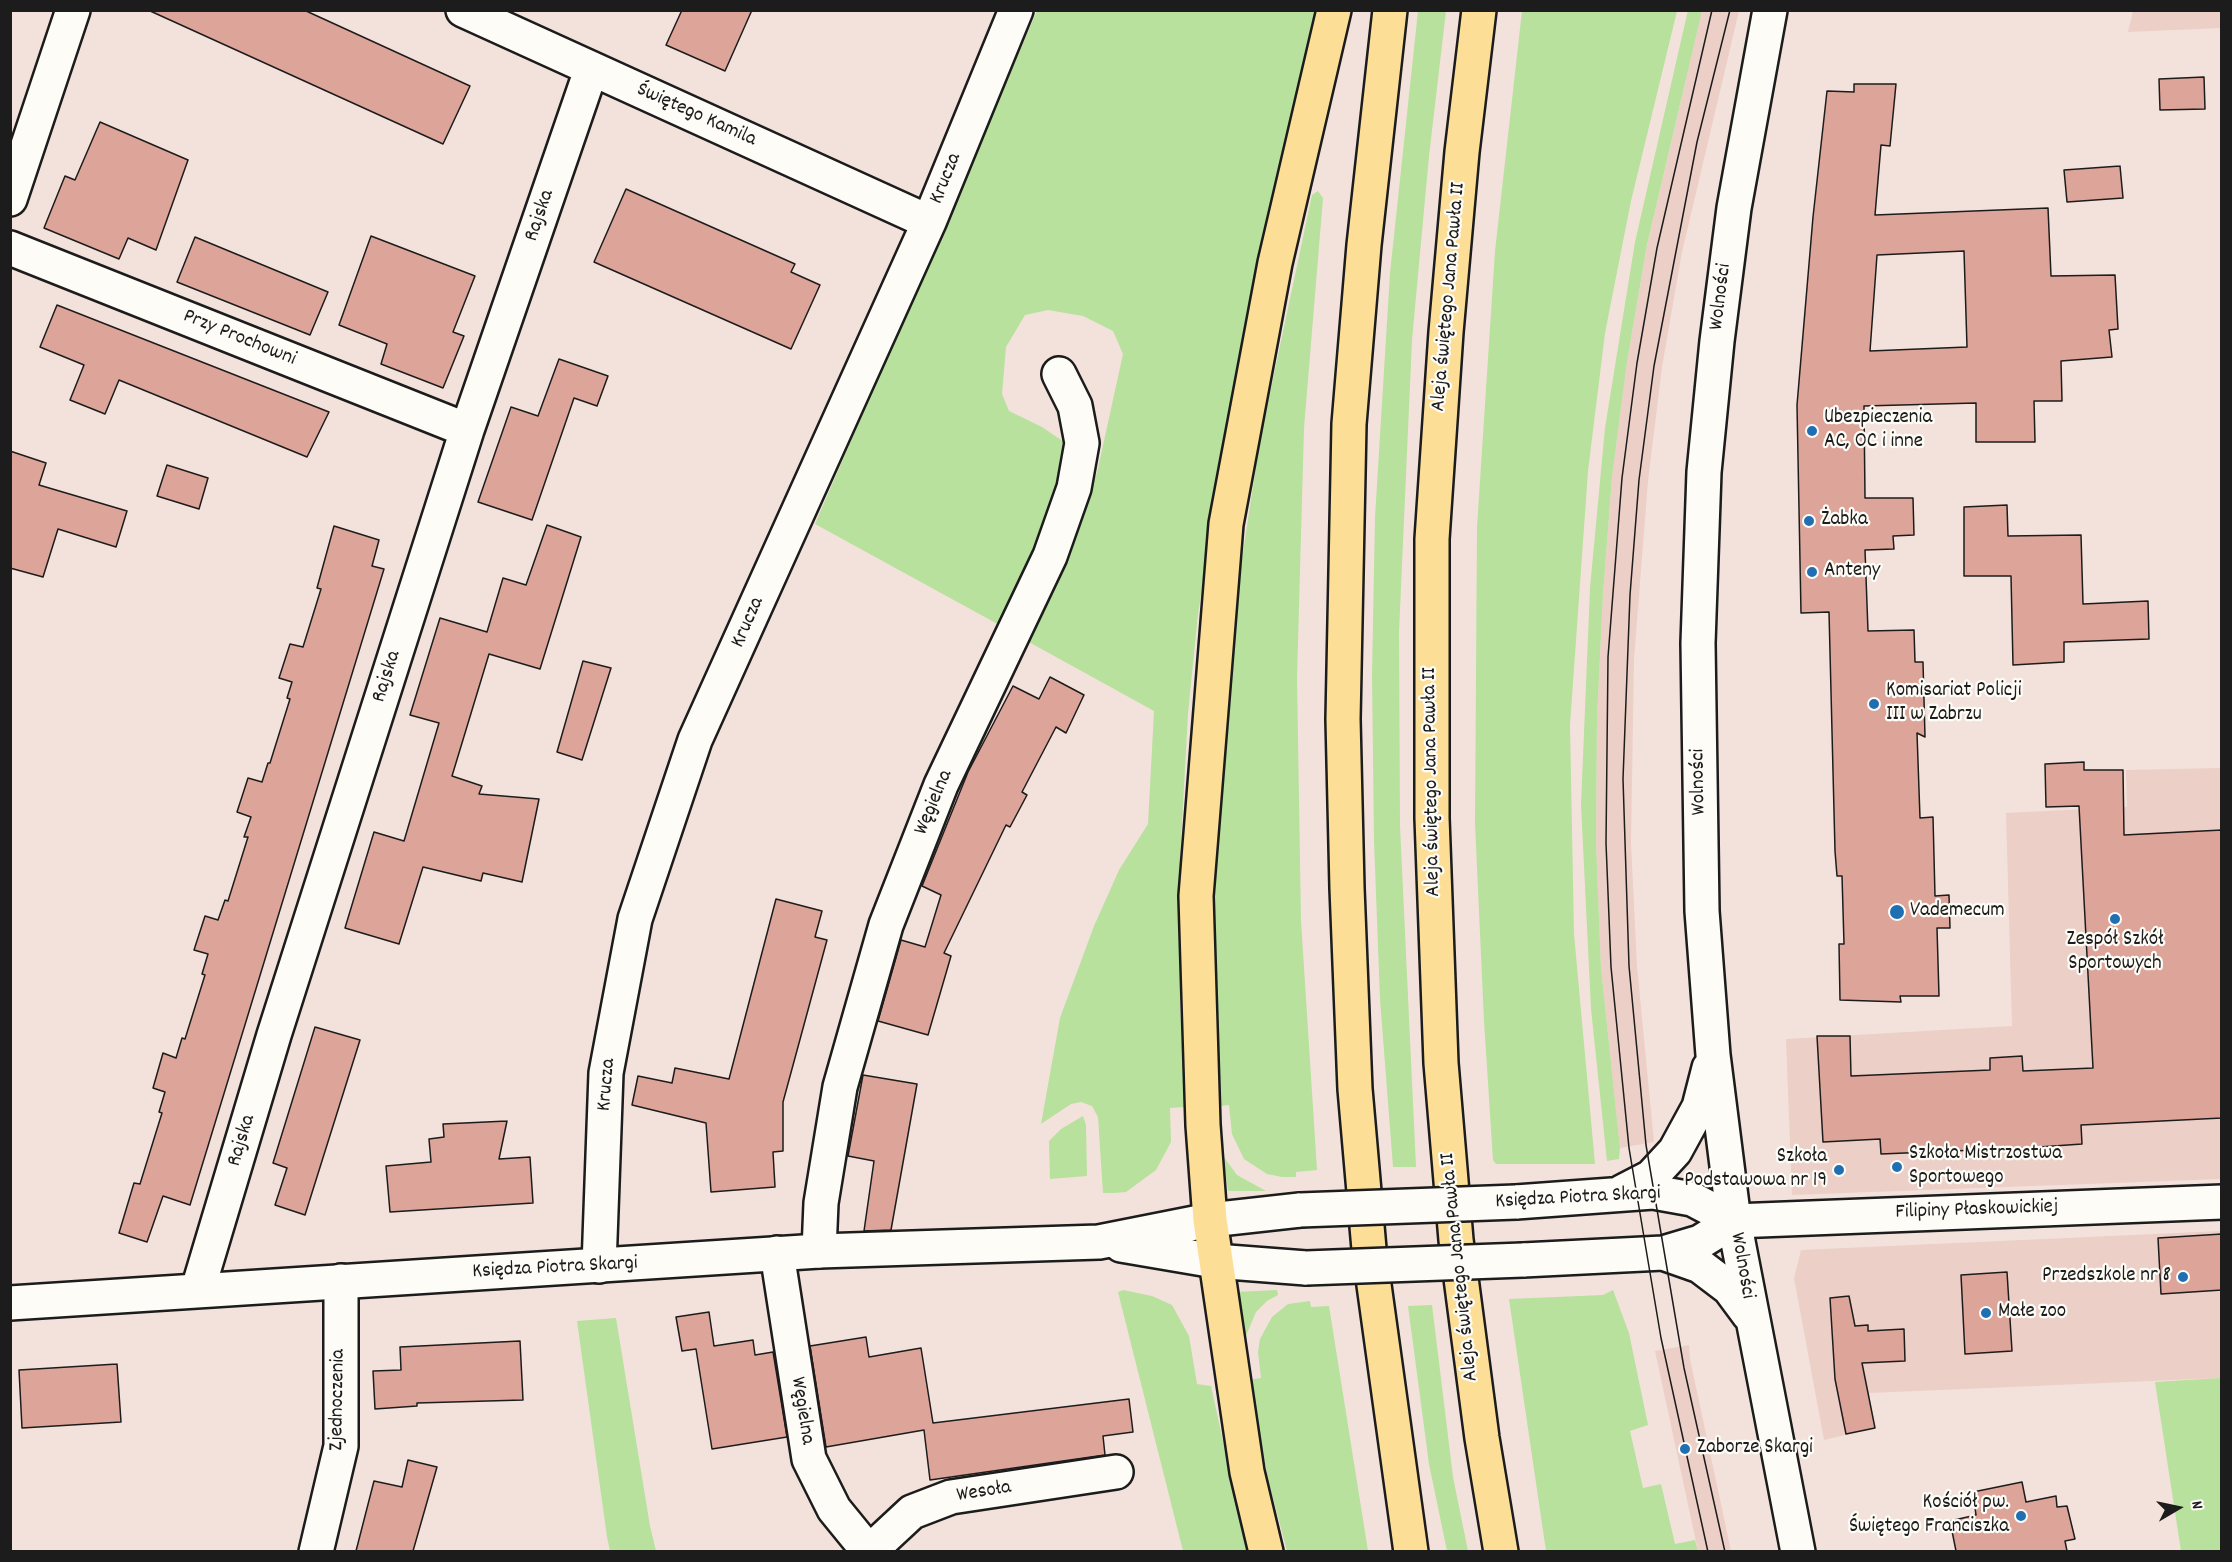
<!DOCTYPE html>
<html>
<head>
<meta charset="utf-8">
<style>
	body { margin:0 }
	#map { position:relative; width:2232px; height:1562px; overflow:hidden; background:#f3e2db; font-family:Dekko,sans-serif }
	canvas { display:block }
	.frame { position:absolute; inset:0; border:12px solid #1c1c1c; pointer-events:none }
	.north { position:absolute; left:2148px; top:1478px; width:60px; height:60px; -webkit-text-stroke:4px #fdfcf7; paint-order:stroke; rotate:81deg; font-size:16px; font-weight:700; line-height:24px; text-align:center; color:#1c1c1c }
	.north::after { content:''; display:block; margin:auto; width:21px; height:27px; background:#1c1c1c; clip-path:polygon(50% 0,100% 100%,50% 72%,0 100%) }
</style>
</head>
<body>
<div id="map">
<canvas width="2232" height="1562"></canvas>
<div class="frame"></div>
<div class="north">N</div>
</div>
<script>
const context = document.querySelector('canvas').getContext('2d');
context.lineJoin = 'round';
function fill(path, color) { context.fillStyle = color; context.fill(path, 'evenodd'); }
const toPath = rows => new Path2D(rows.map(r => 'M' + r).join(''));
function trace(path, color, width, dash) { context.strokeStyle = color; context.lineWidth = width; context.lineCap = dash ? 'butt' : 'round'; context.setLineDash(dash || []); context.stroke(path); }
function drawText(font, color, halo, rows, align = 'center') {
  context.font = font + ' Dekko,sans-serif'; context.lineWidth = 4.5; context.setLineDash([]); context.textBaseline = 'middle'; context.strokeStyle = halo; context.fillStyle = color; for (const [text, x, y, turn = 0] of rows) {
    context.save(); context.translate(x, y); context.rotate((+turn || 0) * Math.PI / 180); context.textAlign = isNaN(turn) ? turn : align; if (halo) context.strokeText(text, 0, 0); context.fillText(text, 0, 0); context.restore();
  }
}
fill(toPath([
	[1702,11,1739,11,1682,252,1662,367,1648,481,1634,659,1631,843,1637,966,1654,1142,1620,1148,1601,968,1596,843,1597,718,1603,594,1612,477,1627,362,1647,246],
	[2133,11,2221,11,2221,28,2128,32],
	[2221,768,2221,1179,1792,1195,1786,1039,2012,1026,2006,813,2127,807,2126,770],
	[2221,1231,2221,1378,1869,1393,1875,1428,1824,1440,1794,1278,1801,1250],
	[1689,1345,1690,1359,1731,1551,1698,1551,1655,1351]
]), '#eccfc7');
fill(toPath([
	[1688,10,1702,11,1647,245,1627,362,1612,477,1603,594,1597,718,1596,843,1601,968,1620,1148,1619,1159,1607,1161,1591,1009,1581,805,1590,588,1605,428,1635,242],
	[1037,11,1317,11,1232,397,1198,614,1188,713,1180,860,1180,1004,1185,1107,1170,1108,1171,1142,1156,1170,1126,1192,1114,1193,1103,1193,1098,1117,1092,1106,1081,1102,1071,1104,1041,1124,1060,1018,1094,926,1119,870,1148,824,1154,711,1027,641,1097,473,1123,354,1113,331,1083,316,1048,310,1025,315,1006,347,1002,394,1009,411,1042,427,1064,442,1068,456,1062,495,1003,627,815,524],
	[1446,11,1429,156,1412,340,1399,632,1400,826,1416,1167,1393,1167,1380,999,1374,841,1372,675,1375,517,1390,273,1418,11],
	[1522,11,1677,11,1631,201,1605,333,1588,471,1570,725,1574,934,1595,1164,1496,1164,1493,1160,1484,1021,1475,823,1477,527,1495,251],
	[1318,191,1323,198,1304,428,1297,677,1301,921,1317,1170,1296,1172,1296,1177,1282,1177,1267,1174,1244,1159,1232,1134,1229,1105,1220,1106,1214,936,1218,792,1233,618,1260,440,1312,195],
	[1083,1116,1086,1125,1087,1176,1050,1179,1049,1141,1061,1129],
	[1223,1156,1237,1175,1266,1191,1228,1191],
	[1123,1290,1152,1296,1172,1305,1189,1336,1197,1384,1211,1386,1247,1551,1183,1551,1123,1312,1118,1292],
	[1277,1290,1278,1295,1267,1301,1256,1312,1243,1343,1236,1292],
	[1613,1290,1629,1333,1648,1425,1630,1431,1643,1488,1661,1484,1675,1544,1695,1540,1698,1551,1546,1551,1509,1299,1603,1295],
	[1310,1301,1311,1307,1329,1306,1368,1551,1287,1551,1268,1479,1249,1380,1261,1378,1258,1352,1260,1339,1272,1317,1288,1304],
	[1432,1305,1453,1477,1468,1551,1447,1551,1429,1464,1408,1306],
	[616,1318,650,1526,656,1551,610,1551,607,1537,577,1321],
	[2221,1378,2221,1551,2181,1551,2155,1382]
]), '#b7e19d');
const building = toPath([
	[148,10,304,10,470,86,443,144,148,10],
	[682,10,752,10,725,71,666,45,682,10],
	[2204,77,2205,109,2160,110,2159,79,2204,77],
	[1854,84,1896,84,1890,146,1881,145,1875,215,2048,208,2051,276,2115,275,2118,329,2109,330,2112,357,2061,361,2062,401,2034,401,2035,442,1976,442,1976,403,1864,406,1865,498,1913,498,1914,535,1893,536,1894,549,1865,550,1868,631,1914,630,1915,662,1923,662,1925,737,1917,733,1920,818,1933,817,1935,896,1949,895,1950,928,1937,928,1939,996,1900,996,1901,1002,1840,1000,1839,944,1844,944,1842,876,1837,876,1835,851,1829,612,1801,613,1797,405,1813,217,1827,91,1854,92,1854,84],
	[1964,251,1967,347,1870,351,1877,255,1964,251],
	[100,122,188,160,156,250,128,238,119,259,44,228,65,176,75,180,100,122],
	[2120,166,2123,198,2067,202,2064,170,2120,166],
	[626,189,795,264,791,272,820,285,791,349,594,262,626,189],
	[371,236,475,276,453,332,464,336,443,388,381,364,387,344,339,325,371,236],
	[195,237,328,292,310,335,177,282,195,237],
	[57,305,329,412,307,457,119,380,105,414,70,400,84,365,40,347,57,305],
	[559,359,608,376,597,406,574,398,532,520,478,502,511,407,538,416,559,359],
	[10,451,46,463,39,485,127,511,116,547,58,529,43,577,10,568,10,451],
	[167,465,208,478,199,509,157,496,167,465],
	[2007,505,2008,536,2081,535,2083,604,2148,601,2149,639,2064,642,2064,662,2013,665,2011,576,1964,576,1964,507,2007,505],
	[547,525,581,537,540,669,489,654,452,776,482,786,479,794,539,799,522,882,483,873,481,881,423,867,399,944,345,928,374,832,404,841,439,723,410,715,440,618,487,632,503,578,526,585,547,525],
	[334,526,379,540,372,566,384,569,190,1205,163,1196,147,1242,119,1233,134,1183,140,1184,162,1113,159,1112,165,1092,153,1088,163,1053,176,1058,182,1038,185,1039,205,975,202,974,208,954,194,950,205,916,218,920,225,900,228,901,248,837,244,837,251,817,237,812,248,778,262,782,268,763,270,763,290,699,287,698,292,682,279,678,290,644,303,647,321,589,317,588,334,526],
	[583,661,611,668,582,760,557,752,583,661],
	[1050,677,1084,695,1066,733,1056,727,1022,792,1027,795,1010,827,1006,825,944,953,951,956,928,1035,878,1021,901,940,925,947,941,895,922,886,968,772,1013,686,1039,699,1050,677],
	[2084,762,2084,770,2123,770,2124,835,2222,830,2222,1118,2081,1125,2082,1144,2025,1148,1881,1154,1880,1139,1823,1142,1817,1036,1850,1036,1851,1076,1990,1070,1990,1058,2022,1056,2023,1071,2093,1068,2079,806,2046,807,2045,764,2084,762],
	[776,899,822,911,815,937,827,940,783,1102,783,1151,773,1152,775,1187,711,1192,706,1123,632,1105,638,1076,672,1083,675,1068,729,1079,776,899],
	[315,1027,360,1040,305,1215,275,1205,287,1168,273,1163,315,1027],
	[863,1075,917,1084,891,1230,864,1231,874,1161,848,1156,863,1075],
	[507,1121,499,1159,530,1157,533,1203,390,1212,386,1166,431,1162,429,1139,444,1137,443,1124,507,1121],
	[2222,1234,2222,1290,2161,1294,2158,1238,2222,1234],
	[2007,1272,2012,1351,1965,1354,1961,1275,2007,1272],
	[1849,1296,1855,1326,1868,1325,1868,1331,1904,1329,1905,1361,1862,1363,1875,1428,1846,1434,1835,1379,1830,1298,1849,1296],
	[709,1312,714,1346,753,1340,755,1355,773,1352,787,1437,712,1449,696,1349,682,1351,676,1317,709,1312],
	[866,1337,869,1357,921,1348,933,1423,1129,1399,1133,1432,1103,1436,1105,1455,930,1480,924,1430,826,1447,810,1346,866,1337],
	[520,1341,523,1400,417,1403,417,1406,375,1409,373,1371,401,1370,400,1347,520,1341],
	[117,1364,121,1422,22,1428,19,1370,117,1364],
	[408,1460,437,1467,413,1551,356,1551,374,1481,402,1487,408,1460],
	[2022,1482,2026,1502,2056,1496,2057,1507,2067,1506,2075,1539,2065,1541,2067,1551,1956,1551,1950,1521,1976,1515,1973,1492,2022,1482]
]);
fill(building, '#dda499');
trace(building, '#1c1c1c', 1.5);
const street = toPath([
	[463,10,929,222],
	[10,199,73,10],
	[10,248,467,430],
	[1734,1221,2222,1202],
	[819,1251,821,1203,840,1087,886,925,941,785,1050,556,1074,488,1082,443,1075,406,1059,374],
	[777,1253,809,1459,834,1509,869,1552,912,1512,951,1497,1116,1472],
	[599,1266,606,1073,635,919,695,740,929,222,1016,10],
	[198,1289,274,1035,467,430,591,70],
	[316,1552,341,1446,341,1281]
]);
const secondary = toPath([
	[1770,10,1734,208,1717,341,1704,472,1698,643,1702,911,1713,1055,1734,1221,1798,1552],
	[1622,1192,1651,1177,1675,1151,1699,1107,1709,1068],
	[1516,1202,1653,1192,1692,1199,1734,1221],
	[1121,1245,1215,1261,1306,1268],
	[1663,1253,1700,1266,1729,1288,1749,1315],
	[1523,1260,1663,1253,1700,1242,1734,1221],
	[10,1303,819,1251,1099,1242,1210,1220,1300,1210]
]);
const primary = toPath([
	[1390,10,1364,245,1349,424,1343,719,1347,888,1355,1089,1369,1249,1411,1552],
	[1479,10,1462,152,1446,332,1432,539,1432,818,1441,1063,1456,1240,1482,1438,1501,1552],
	[1266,1552,1247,1472,1210,1220,1203,1125,1196,896,1226,524,1275,263,1334,10]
]);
trace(street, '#1c1c1c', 38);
trace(secondary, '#1c1c1c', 38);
trace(primary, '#1c1c1c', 38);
trace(street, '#fdfcf7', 33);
trace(secondary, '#fdfcf7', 33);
trace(primary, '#fcde96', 33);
trace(toPath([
	[1708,1552,1661,1338,1629,1148,1611,967,1606,843,1608,657,1622,478,1637,363,1657,248,1712,10],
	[1725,1552,1684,1368,1646,1145,1629,966,1623,779,1630,595,1639,480,1654,366,1697,142,1730,10]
]), '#1c1c1c', 1.5);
const secondaryBridge = toPath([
	[1300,1210,1516,1202],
	[1306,1268,1523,1260]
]);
trace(secondaryBridge, '#1c1c1c', 38, []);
trace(secondaryBridge, '#fdfcf7', 33);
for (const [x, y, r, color] of [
	[1812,431,6,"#1f6fb2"],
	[1809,521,6,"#1f6fb2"],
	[1812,572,6,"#1f6fb2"],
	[1874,704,6,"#1f6fb2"],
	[1897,912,8,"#1f6fb2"],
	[2115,919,6,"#1f6fb2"],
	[1897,1167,6,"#1f6fb2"],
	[1839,1170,6,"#1f6fb2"],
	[2183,1277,6,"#1f6fb2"],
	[1986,1313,6,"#1f6fb2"],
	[1685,1449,6,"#1f6fb2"],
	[2021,1516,6,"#1f6fb2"]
]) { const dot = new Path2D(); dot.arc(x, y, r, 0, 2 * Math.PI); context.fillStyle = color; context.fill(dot); trace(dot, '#fdfcf7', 2); }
drawText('21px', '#1c1c1c', '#fdfcf7', [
	["Świętego Kamila",696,116,24],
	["Krucza",947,179,-68],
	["Rajska",541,216,-71],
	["Aleja świętego Jana Pawła II",1450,297,-85],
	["Wolności",1722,297,-83],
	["Przy Prochowni",239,339,22],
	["Krucza",749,623,-66],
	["Rajska",388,677,-72],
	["Aleja świętego Jana Pawła II",1433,782,-91],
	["Wolności",1700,782,-91],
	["Węgielna",935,803,-67],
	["Krucza",608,1085,-85],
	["Rajska",243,1141,-73],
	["Księdza Piotra Skargi",1578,1199,-3],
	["Filipiny Płaskowickiej",1977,1211,-2],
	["Wolności",1741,1266,80],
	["Aleja świętego Jana Pawła II",1461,1267,-96],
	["Księdza Piotra Skargi",555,1269,-3],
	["Zjednoczenia",339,1400,-89],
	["Węgielna",801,1411,81],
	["Wesoła",984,1493,-9]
]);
drawText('21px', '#1c1c1c', '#fdfcf7', [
	["Ubezpieczenia",1824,419],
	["AC, OC i inne",1824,443],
	["Żabka",1821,521],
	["Anteny",1824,572],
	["Komisariat Policji",1886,692],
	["III w Zabrzu",1886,716],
	["Vademecum",1910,912],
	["Zespół Szkół",2115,941,"center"],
	["Sportowych",2115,965,"center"],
	["Szkoła Mistrzostwa",1909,1155],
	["Sportowego",1909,1179],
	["Szkoła",1827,1158,"right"],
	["Podstawowa nr 19",1827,1182,"right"],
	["Przedszkole nr 8",2171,1277,"right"],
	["Małe zoo",1998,1313],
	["Zaborze Skargi",1697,1449],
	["Kościół pw.",2009,1504,"right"],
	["Świętego Franciszka",2009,1528,"right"]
], 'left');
</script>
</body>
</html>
